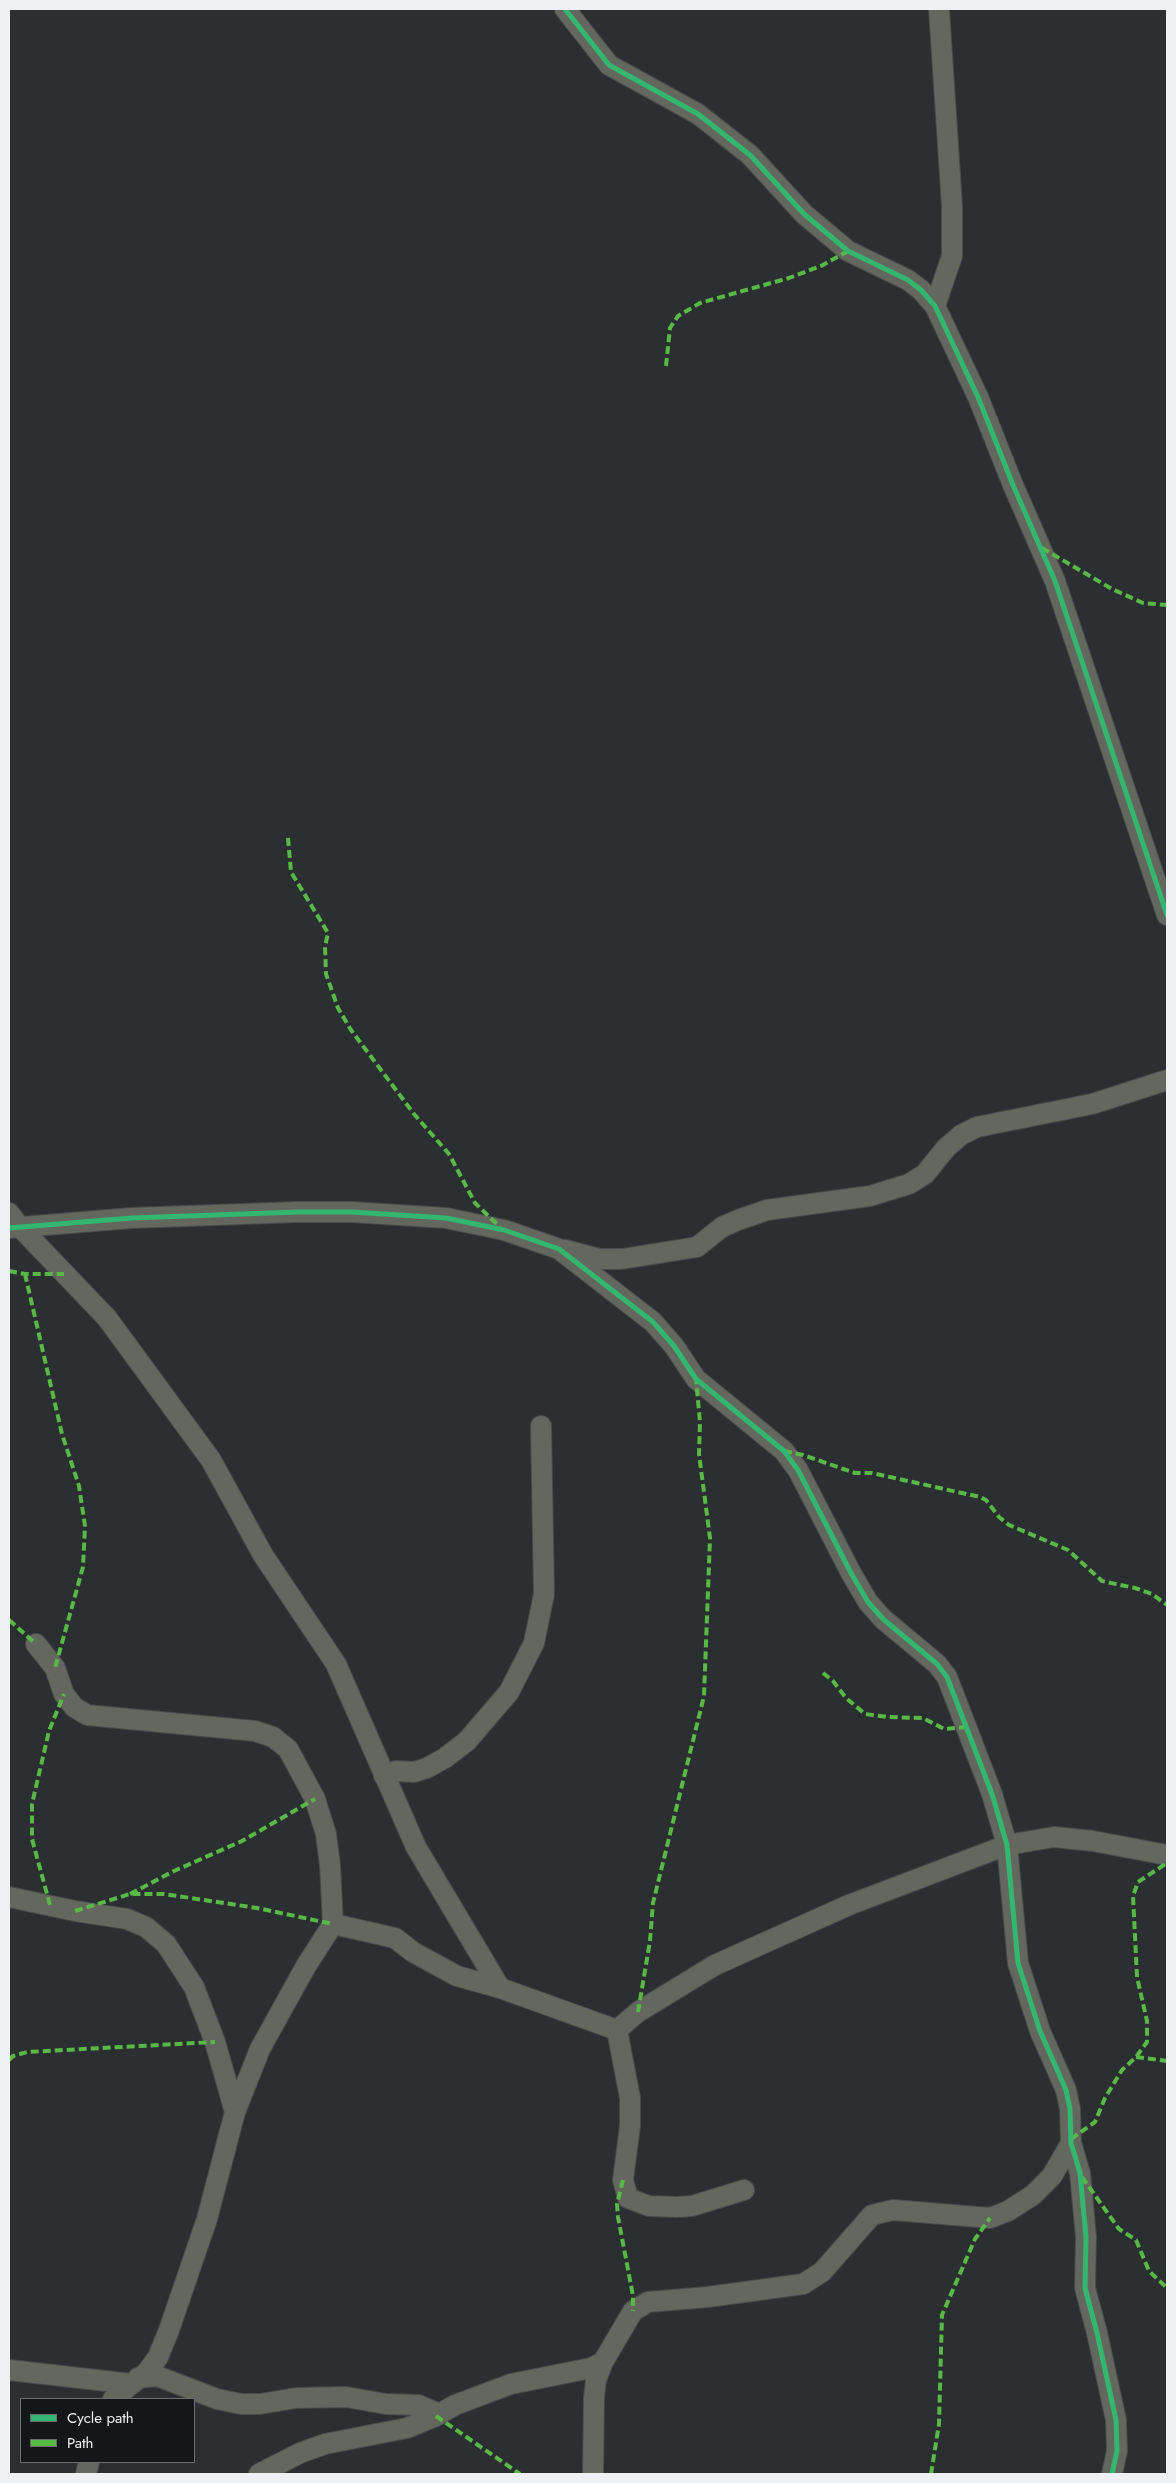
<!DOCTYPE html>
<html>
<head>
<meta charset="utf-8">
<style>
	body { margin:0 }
	#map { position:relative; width:1176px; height:2483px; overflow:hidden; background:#2c2f31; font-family:Jost,sans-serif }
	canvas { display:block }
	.frame { position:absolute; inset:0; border:10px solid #eef1f4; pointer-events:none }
	.legend { position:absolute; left:20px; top:2398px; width:175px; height:65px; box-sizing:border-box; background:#141719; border:1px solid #6b6e71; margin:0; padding:6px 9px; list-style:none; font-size:15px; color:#eef1f4 }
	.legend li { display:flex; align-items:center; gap:10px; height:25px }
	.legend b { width:25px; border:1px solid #6b6e71 }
</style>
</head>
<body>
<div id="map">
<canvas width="1176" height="2483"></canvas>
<div class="frame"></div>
<ul class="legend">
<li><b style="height:6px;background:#33b770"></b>Cycle path</li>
<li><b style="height:6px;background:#58b947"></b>Path</li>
</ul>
</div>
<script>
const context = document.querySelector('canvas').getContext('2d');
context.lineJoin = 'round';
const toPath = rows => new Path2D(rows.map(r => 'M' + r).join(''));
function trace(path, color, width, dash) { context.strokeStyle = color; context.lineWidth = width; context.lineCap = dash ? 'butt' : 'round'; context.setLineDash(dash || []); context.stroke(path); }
const minor = toPath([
	[565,9,609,65,698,114,750,155,804,214,848,251,908,280,921,290,935,306,978,397,1013,485,1055,581,1167,915],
	[935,306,952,256,952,206,939,9],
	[9,1213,19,1226,107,1318,211,1460,263,1555,336,1664,416,1847,500,1988],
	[9,1228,132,1218,298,1212,352,1212,446,1218,504,1230,559,1249,653,1322,674,1346,696,1379,784,1451,798,1470,851,1573,868,1602,883,1619,937,1664,947,1677,992,1794,1007,1845,1018,1963,1040,2031,1066,2090,1070,2109,1071,2143,1080,2173,1086,2237,1085,2288,1097,2333,1116,2420,1117,2451,1112,2474],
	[565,1250,599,1259,622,1259,697,1247,722,1227,738,1220,767,1210,870,1196,909,1184,925,1174,946,1148,961,1135,977,1127,1092,1104,1167,1080],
	[36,1644,55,1668,64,1694,74,1707,87,1715,255,1731,273,1737,288,1749,315,1799,326,1834,330,1865,333,1924,306,1966,260,2049,235,2112,207,2219,169,2330,158,2357,147,2372,113,2399],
	[384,1776,396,1771,414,1772,427,1768,445,1758,467,1741,509,1692,534,1643,544,1594,541,1426],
	[9,1897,75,1911,127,1919,146,1927,166,1944,194,1987,215,2042,235,2112],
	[333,1924,395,1938,413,1952,457,1976,500,1988,617,2030],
	[617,2030,638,2012,715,1965,849,1905,1007,1845,1054,1837,1093,1841,1167,1855],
	[617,2030,630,2098,630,2126,623,2180,628,2198,649,2206,677,2207,692,2206,744,2190],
	[9,2370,132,2384],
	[138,2378,157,2376,217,2399,241,2404,260,2404,296,2398,346,2397,386,2404,418,2405,440,2414],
	[86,2474,89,2462],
	[259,2474,300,2453,325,2444,407,2428,436,2416,455,2405,511,2384,591,2368,603,2362,633,2311,648,2302,708,2297,803,2284,822,2272,872,2215,893,2210,990,2218,1008,2211,1033,2195,1052,2176,1071,2143],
	[593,2474,594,2398,596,2380,603,2362]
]);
trace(minor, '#484a4b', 22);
trace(minor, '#64675e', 20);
trace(toPath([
	[666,366,670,328,678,316,700,303,789,278,821,266,848,251],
	[1042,548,1112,589,1143,603,1167,605],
	[288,838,291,872,328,933,325,947,326,974,338,1008,351,1030,414,1114,449,1154,475,1203,500,1227],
	[9,1271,25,1274,64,1274],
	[25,1274,62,1434,79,1486,85,1526,83,1567,55,1668],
	[784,1451,803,1455,855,1473,872,1473,980,1497,986,1500,999,1517,1009,1525,1068,1550,1102,1581,1135,1588,1152,1594,1167,1605],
	[9,1620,36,1644],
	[823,1673,833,1681,846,1698,865,1714,887,1717,923,1718,944,1729,967,1727],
	[130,1894,174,1871,242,1841,315,1799],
	[50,1905,32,1839,32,1804,49,1731,64,1694],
	[75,1911,130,1894,164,1894,257,1908,333,1924],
	[638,2012,650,1941,653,1903,704,1696,710,1538,699,1454,700,1422,696,1379],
	[1136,2057,1167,2061],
	[9,2060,13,2056,27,2052,215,2042],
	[1071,2139,1095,2122,1105,2098,1122,2070,1136,2057,1147,2042,1147,2021,1137,1977,1133,1896,1138,1882,1167,1863],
	[1082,2177,1119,2229,1136,2240,1149,2271,1167,2288],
	[623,2180,617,2204,618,2217,633,2296,633,2311],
	[436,2416,520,2474],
	[931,2474,939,2424,942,2315,975,2239,990,2218]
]), '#58b947', 4, [8, 4]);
trace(toPath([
	[565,9,609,65,698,114,750,155,804,214,848,251,908,280,921,290,935,306,978,397,1013,485,1055,581,1167,915],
	[9,1228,132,1218,298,1212,352,1212,446,1218,504,1230,559,1249,653,1322,674,1346,696,1379,784,1451,798,1470,851,1573,868,1602,883,1619,937,1664,947,1677,992,1794,1007,1845,1018,1963,1040,2031,1066,2090,1070,2109,1071,2143,1080,2173,1086,2237,1085,2288,1097,2333,1116,2420,1117,2451,1112,2474]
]), '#33b770', 5);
</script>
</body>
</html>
